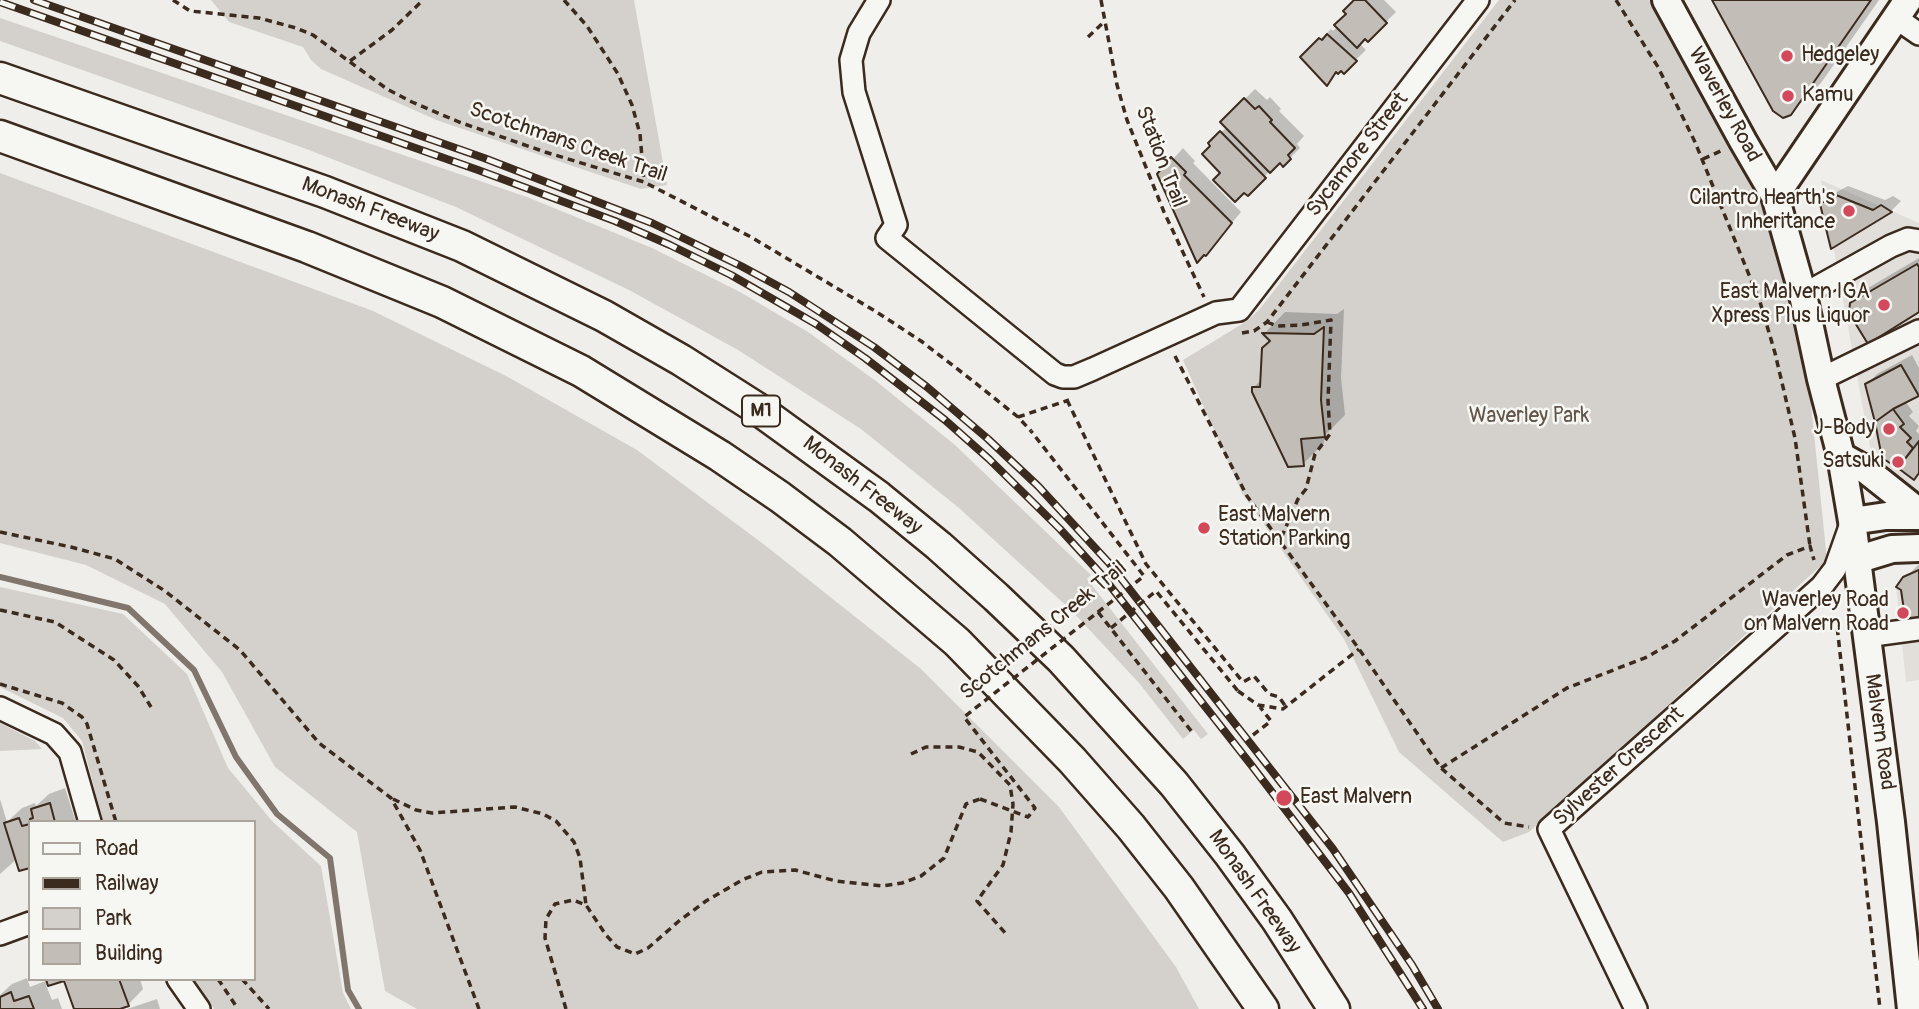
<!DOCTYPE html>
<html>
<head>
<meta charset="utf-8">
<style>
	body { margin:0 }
	#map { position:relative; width:1919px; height:1009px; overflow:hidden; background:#efeeea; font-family:Pangolin,sans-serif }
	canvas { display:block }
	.legend { position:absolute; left:28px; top:820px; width:228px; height:161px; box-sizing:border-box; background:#f6f6f2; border:2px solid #aba49d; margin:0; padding:9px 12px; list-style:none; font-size:21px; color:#3b2a1e }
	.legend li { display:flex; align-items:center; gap:14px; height:35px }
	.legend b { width:35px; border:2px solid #aba49d }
</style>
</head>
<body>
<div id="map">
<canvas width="1919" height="1009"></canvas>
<ul class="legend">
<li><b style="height:9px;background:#f6f6f2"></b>Road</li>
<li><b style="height:9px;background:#3b2a1e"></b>Railway</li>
<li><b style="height:19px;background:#d4d1cc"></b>Park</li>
<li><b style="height:19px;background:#c2bdb7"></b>Building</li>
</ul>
</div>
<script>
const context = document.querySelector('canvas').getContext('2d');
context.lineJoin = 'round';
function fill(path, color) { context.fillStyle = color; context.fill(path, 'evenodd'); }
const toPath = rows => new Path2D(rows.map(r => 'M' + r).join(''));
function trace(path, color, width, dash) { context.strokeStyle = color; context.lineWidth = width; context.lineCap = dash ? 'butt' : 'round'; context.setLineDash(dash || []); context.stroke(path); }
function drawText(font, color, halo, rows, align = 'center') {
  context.font = font + ' Pangolin,sans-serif'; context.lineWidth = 5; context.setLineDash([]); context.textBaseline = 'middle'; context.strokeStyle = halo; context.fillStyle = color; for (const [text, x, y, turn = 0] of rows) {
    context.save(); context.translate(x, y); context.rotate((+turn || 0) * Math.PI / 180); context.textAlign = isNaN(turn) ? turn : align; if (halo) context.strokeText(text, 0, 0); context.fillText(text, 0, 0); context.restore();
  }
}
fill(toPath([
	[1821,180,1919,223,1919,494,1873,463],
	[1919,570,1919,680,1906,682,1896,587,1903,577]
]), '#e2dfdb');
fill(toPath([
	[211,0,634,0,667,185,641,189,439,121,321,69,311,60,303,47,229,22],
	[1499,0,1654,0,1733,151,1764,203,1809,385,1827,560,1529,832,1503,842,1399,752,1344,639,1242,493,1183,360,1247,321,1259,310],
	[0,18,527,197,652,248,740,292,808,332,876,381,955,445,1091,575,1087,579,1208,734,1201,739,1194,730,1183,739,1139,683,1071,610,959,508,861,429,738,350,629,290,456,207,301,147,0,41],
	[0,173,373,311,508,377,637,450,766,546,921,669,1059,807,1176,967,1199,1009,417,1009,385,991,357,832,275,767,222,672,165,604,86,565,0,543],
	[0,587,123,614,187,674,228,768,272,821,321,866,343,993,351,1009,214,1009,192,979,254,979,254,822,103,822,82,741,63,718,0,687],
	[0,723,35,741,42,749,0,751]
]), '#d4d1cc');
fill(toPath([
	[1356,0,1384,0,1396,12,1368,40,1365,37,1359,43,1366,50,1344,71,1341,69,1327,83,1303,57,1331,29,1333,31,1338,26],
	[1714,0,1879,0,1821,83,1790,114],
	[1255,89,1267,100,1270,97,1281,109,1279,111,1304,136,1297,144,1300,148,1290,158,1280,160,1248,194,1222,173,1210,143,1227,127,1222,122],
	[1183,148,1195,161,1193,163,1241,212,1206,254,1159,175],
	[1848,186,1885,200,1893,196,1901,201,1891,211,1833,246,1822,204,1833,194],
	[1919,258,1919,310,1852,304,1868,288],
	[1344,309,1341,378,1345,415,1324,436,1324,443,1303,464,1253,388,1262,379,1272,341,1265,333,1285,312,1337,314],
	[1912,355,1919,368,1919,394,1905,401,1913,412,1909,416,1919,426,1916,431,1919,434,1919,472,1914,477,1884,457,1867,384,1877,374],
	[1919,564,1919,621,1905,578],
	[65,788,76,822,30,822,30,866,17,859,0,874,0,799,7,822,22,808,35,803,36,806,49,794],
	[27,978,30,987,48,980,63,979,46,985,52,1000,58,998,62,1009,0,1009,0,995,12,984],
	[65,979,140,979,143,989,128,1005,115,1009,76,1009],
	[157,999,160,1009,127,1009]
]), '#0003');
trace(toPath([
	[0,577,128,608,194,670,236,757,277,814,330,858,348,990,359,1009]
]), '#81766d', 6);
const building = toPath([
	[1354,0,1365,0,1387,23,1368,42,1365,39,1357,48,1334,25,1346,14,1343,11,1354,0],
	[1712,0,1871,0,1791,115,1783,118,1773,111,1712,0],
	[1327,34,1357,61,1344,74,1341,71,1338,74,1336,72,1327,86,1300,57,1319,38,1322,40,1327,34],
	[1244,98,1255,109,1259,106,1272,120,1270,122,1295,148,1288,155,1291,159,1283,167,1280,163,1270,173,1220,122,1244,98],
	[1220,131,1266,178,1248,196,1244,193,1235,202,1213,180,1220,173,1202,154,1210,146,1208,143,1220,131],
	[1171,157,1186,172,1184,175,1232,223,1206,256,1204,255,1197,263,1157,174,1171,157],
	[1836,195,1873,210,1881,205,1892,212,1831,249,1820,204,1836,195],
	[1917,264,1919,267,1919,312,1868,344,1849,313,1850,303,1917,264],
	[1324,327,1321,400,1325,437,1301,439,1304,466,1288,467,1252,392,1252,387,1260,387,1262,348,1270,341,1262,333,1314,334,1324,327],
	[1901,365,1919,396,1893,409,1875,422,1865,384,1901,365],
	[1893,409,1904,424,1900,427,1911,438,1907,442,1913,448,1898,468,1882,458,1875,422,1893,409],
	[1919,441,1919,473,1914,480,1898,468,1919,441],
	[1919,570,1919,622,1906,624,1901,590,1896,587,1903,577,1919,570],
	[50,803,55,822,30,822,30,819,33,818,31,809,50,803],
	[19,818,22,826,30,824,30,868,19,871,4,823,19,818],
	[46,979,119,979,129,1006,120,1009,74,1009,64,981,48,986,46,979],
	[11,992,14,1001,29,996,34,1009,0,1009,0,997,11,992]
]);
fill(building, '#c2bdb7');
trace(building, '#3b2a1e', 2);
const minor = toPath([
	[879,0,859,33,851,60,854,92,896,225,887,238,1055,374,1063,377,1074,377,1093,369,1216,313,1239,310,1478,0],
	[1896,18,1919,34],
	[1803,295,1891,246,1908,239,1919,241],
	[1821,379,1919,331],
	[1866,636,1919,629],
	[0,708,54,734,70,752,90,822],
	[0,934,30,923],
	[178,979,199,1009],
	[1636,1009,1549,829,1822,586,1835,569,1852,521]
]);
const major = toPath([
	[1666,0,1743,141,1775,196,1803,295,1821,379,1841,456,1852,521,1891,822,1911,1009],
	[1775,196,1908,0],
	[1841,456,1866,470,1919,512],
	[1852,521,1886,516,1919,516],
	[1856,560,1892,549,1919,548]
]);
const highway = toPath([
	[0,78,325,192,462,246,604,316,681,360,755,407,879,497,939,546,996,597,1061,659,1174,784,1230,855,1277,920,1334,1009],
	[0,136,307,247,442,302,581,371,720,456,780,497,840,542,957,642,1072,760,1131,827,1179,888,1263,1009]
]);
trace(minor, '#3b2a1e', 26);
trace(major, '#3b2a1e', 32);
trace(highway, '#3b2a1e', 35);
trace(toPath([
	[173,0,190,11,259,18,296,28,313,35,387,89,412,102,459,122,545,152,644,182,751,237,875,311,921,341,973,381,1018,417,1031,431],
	[564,0,587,26,618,74,632,105,640,134,644,182],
	[1101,0,1117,85,1127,120,1164,212,1204,297],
	[1616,0,1658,67,1695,142,1760,302,1775,353,1795,438,1810,546],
	[1088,37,1104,22],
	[350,61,392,30,423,0],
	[1703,159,1723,150],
	[1267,322,1277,326,1301,325,1331,320,1328,401,1330,434,1315,454,1306,489,1298,499,1279,543],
	[1242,333,1254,331,1267,322,1515,0],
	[1175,356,1247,496,1359,649,1441,768,1504,823,1529,827],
	[1067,400,1146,564,1243,682,1254,676,1269,694,1279,697,1286,707],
	[1018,417,1069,400],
	[0,532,71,547,115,559,165,591,240,650,319,743,391,798,420,850,479,1009],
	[0,610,55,622,114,660,138,686,151,707],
	[1098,612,1192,732],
	[1833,617,1837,626,1880,1009],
	[0,684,62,703,82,717,87,724,116,822],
	[1238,691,1258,705,1283,709,1359,649],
	[1253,735,1271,721,1260,707],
	[911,754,926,747,959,747,978,752,1010,785,1013,804,1011,832,1003,865,977,901,1007,935],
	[1441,768,1567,688,1647,657,1675,641,1787,555,1810,546,1814,560],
	[393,799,416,810,432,813,515,807,543,814,556,821,574,842,580,858,586,905],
	[218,979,238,1009],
	[242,979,269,1009],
	[566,1009,545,938,546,919,555,904,573,900,586,905,606,935,617,947,635,954,648,948,679,921,706,901,742,880,762,872,795,870,836,881,882,886,902,883,921,876,944,858,966,804,980,799]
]), '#3b2a1e', 3.5, [7, 5]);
trace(minor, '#f6f6f2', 21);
trace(major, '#f6f6f2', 26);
trace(highway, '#f6f6f2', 30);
const rail = toPath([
	[34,0,484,158,652,223,741,266,789,292,874,347,927,387,988,439,1038,486,1109,563,1333,849,1412,965,1438,1009],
	[0,2,478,170,615,221,670,245,731,275,816,324,865,358,945,420,989,459,1060,529,1100,573,1252,766,1349,893,1423,1009]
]);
trace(rail, '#3b2a1e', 8);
trace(rail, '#f6f6f2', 5, [16]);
trace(toPath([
	[1111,628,1156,591,1238,691],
	[980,799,1028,817,1035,808,964,717,1144,576,1031,431]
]), '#3b2a1e', 3.5, [7, 5]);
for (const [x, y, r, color] of [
	[1787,56,7,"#d1495b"],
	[1788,96,7,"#d1495b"],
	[1849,211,7,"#d1495b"],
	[1884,305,7,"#d1495b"],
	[1889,429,7,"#d1495b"],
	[1898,462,7,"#d1495b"],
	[1204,528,7,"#d1495b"],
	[1903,613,7,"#d1495b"],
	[1284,798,9,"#d1495b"]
]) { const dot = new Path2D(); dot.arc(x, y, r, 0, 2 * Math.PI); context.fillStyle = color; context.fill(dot); trace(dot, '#f6f6f2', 2.5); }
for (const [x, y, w] of [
	[761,411,38]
]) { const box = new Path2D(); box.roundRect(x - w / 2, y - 15.5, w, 31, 5); context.fillStyle = '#f6f6f2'; context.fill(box); trace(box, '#3b2a1e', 2); }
drawText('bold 19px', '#3b2a1e', null, [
	["M1",761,411]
]);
drawText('21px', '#3b2a1e', '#f6f6f2', [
	["Hedgeley",1801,56,"left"],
	["Kamu",1802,96,"left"],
	["Cilantro Hearth's",1835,199],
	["Inheritance",1835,223],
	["East Malvern IGA",1870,293],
	["Xpress Plus Liquor",1870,317],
	["J-Body",1875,429],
	["Satsuki",1884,462],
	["East Malvern",1218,516,"left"],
	["Station Parking",1218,540,"left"],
	["Waverley Road",1889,601],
	["on Malvern Road",1889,625],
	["East Malvern",1300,798,"left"]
], 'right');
drawText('21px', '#3b2a1e', '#f6f6f2', [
	["Waverley Road",1724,105,61],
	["Scotchmans Creek Trail",568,143,19],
	["Sycamore Street",1358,155,-52],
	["Station Trail",1160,157,69],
	["Monash Freeway",370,210,21],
	["Monash Freeway",862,486,38],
	["Scotchmans Creek Trail",1044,631,-39],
	["Malvern Road",1879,732,82],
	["Sylvester Crescent",1619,767,-42],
	["Monash Freeway",1254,892,55]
]);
drawText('21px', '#61544a', '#f6f6f2', [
	["Waverley Park",1529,417]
]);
</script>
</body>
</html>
